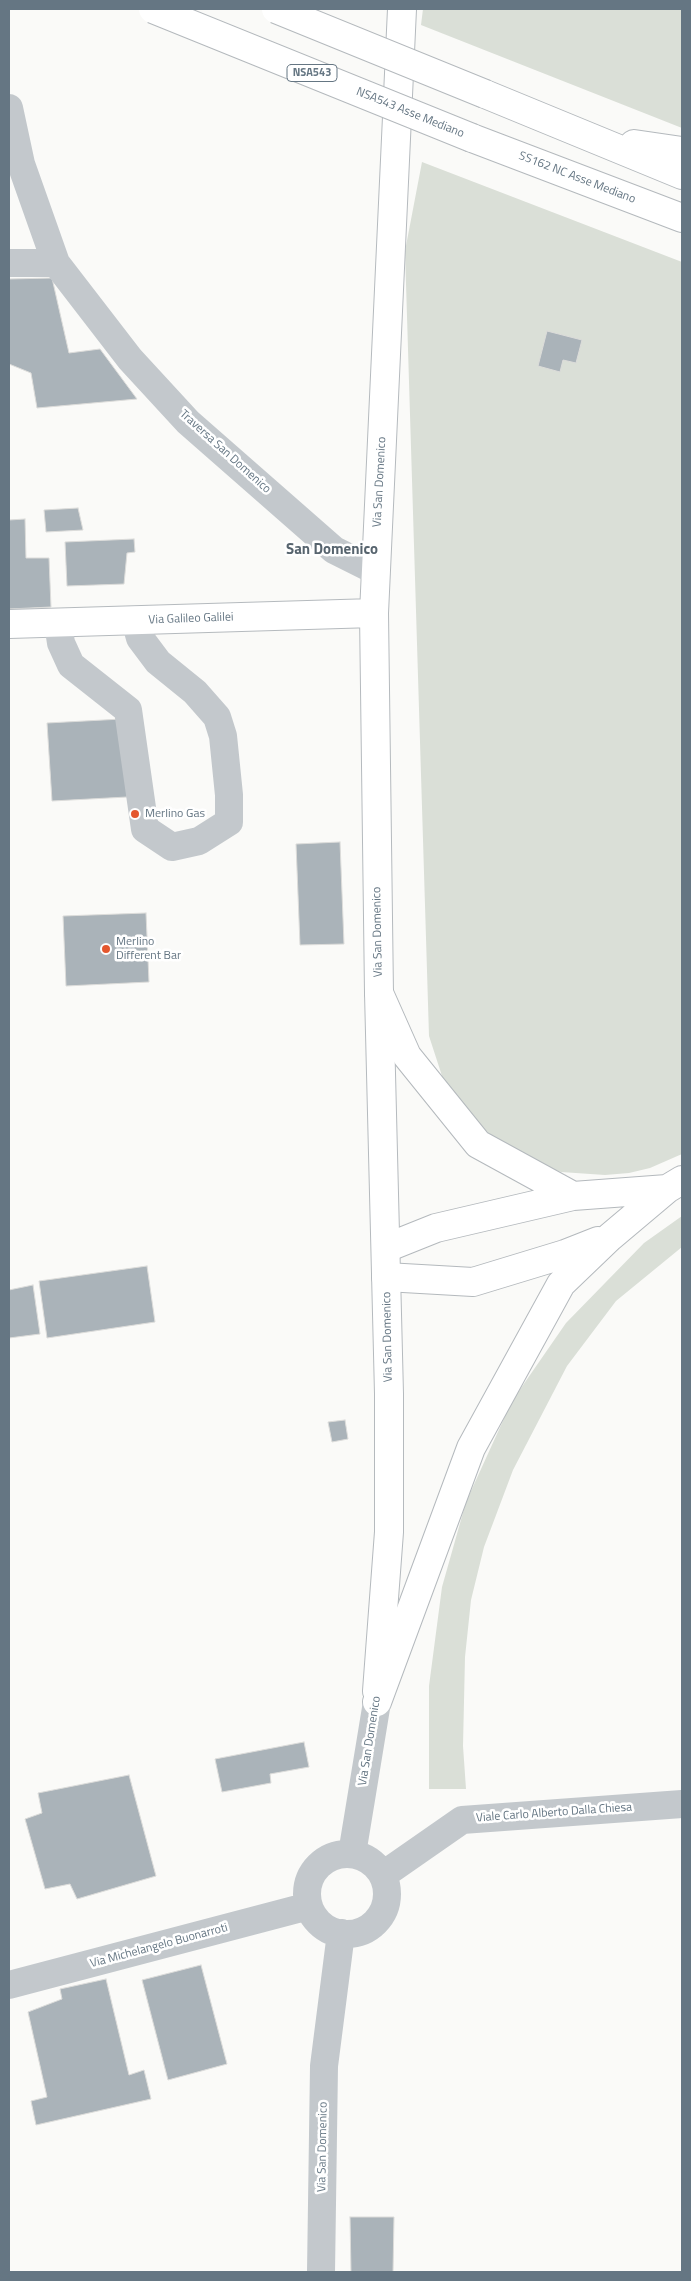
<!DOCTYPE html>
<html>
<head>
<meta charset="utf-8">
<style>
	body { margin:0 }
	#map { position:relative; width:691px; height:2281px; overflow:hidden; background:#fafaf8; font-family:"Titillium Web",sans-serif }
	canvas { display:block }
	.frame { position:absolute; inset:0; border:10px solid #657683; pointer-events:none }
</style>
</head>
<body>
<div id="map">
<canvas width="691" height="2281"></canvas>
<div class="frame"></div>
</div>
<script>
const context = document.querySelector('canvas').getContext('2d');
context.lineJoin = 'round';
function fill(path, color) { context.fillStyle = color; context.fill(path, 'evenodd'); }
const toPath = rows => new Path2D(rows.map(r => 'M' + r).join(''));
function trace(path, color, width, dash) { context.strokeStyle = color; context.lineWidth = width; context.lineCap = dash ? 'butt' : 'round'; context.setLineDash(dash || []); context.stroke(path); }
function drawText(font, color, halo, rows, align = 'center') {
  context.font = font + ' "Titillium Web",sans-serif'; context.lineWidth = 5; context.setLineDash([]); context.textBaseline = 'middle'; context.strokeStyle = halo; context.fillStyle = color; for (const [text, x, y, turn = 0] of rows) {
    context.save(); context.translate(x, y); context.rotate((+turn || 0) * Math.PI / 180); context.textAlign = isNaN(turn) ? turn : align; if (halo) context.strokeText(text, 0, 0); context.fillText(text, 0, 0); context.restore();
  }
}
fill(toPath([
	[423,9,682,9,682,128,421,25],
	[422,162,682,262,682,1154,650,1168,629,1173,605,1175,561,1172,540,1165,505,1147,472,1119,443,1079,429,1036,405,251],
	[682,1216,682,1247,616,1301,567,1366,513,1470,484,1547,471,1600,465,1657,463,1746,466,1789,429,1789,429,1686,442,1587,466,1502,512,1401,566,1323,644,1243]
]), '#dadfd7');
const building = toPath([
	[52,278,69,353,100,349,137,399,37,408,31,373,9,364,9,279,52,278],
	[547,331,582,340,576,363,563,360,560,372,538,366,547,331],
	[78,508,83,530,46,532,44,510,78,508],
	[25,519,26,558,49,558,51,607,9,609,9,520,25,519],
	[134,539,135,552,127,553,124,584,67,586,65,542,134,539],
	[122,719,127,797,52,801,47,723,122,719],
	[340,842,344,944,300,945,296,844,340,842],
	[146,913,149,982,66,986,63,916,146,913],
	[147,1266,155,1322,47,1338,39,1281,147,1266],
	[33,1285,40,1334,9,1338,9,1290,33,1285],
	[345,1420,348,1439,332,1442,328,1422,345,1420],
	[304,1742,309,1767,270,1774,271,1783,222,1792,215,1759,304,1742],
	[129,1775,156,1876,77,1899,70,1884,45,1889,25,1819,42,1813,38,1793,129,1775],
	[201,1965,227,2064,168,2080,142,1980,201,1965],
	[106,1979,129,2075,144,2070,151,2099,36,2125,31,2101,47,2097,28,2012,62,1999,60,1989,106,1979],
	[350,2217,394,2217,393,2272,351,2272,350,2217]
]);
fill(building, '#aab3b9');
trace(building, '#dcdcda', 1);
const major = toPath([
	[9,624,374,613],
	[377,1691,389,1532,389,1394,379,993,374,613,402,9]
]);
const highway = toPath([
	[485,94,682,175],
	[472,138,682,218],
	[634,144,682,151],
	[379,993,407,1056,478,1144,573,1196],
	[386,1248,436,1228,573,1196,667,1189],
	[386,1277,473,1282,565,1254,598,1241],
	[377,1702,471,1448,561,1284,610,1237,667,1189,682,1180]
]);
trace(major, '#b5babe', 30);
trace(highway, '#b4b9bd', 30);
trace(toPath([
	[9,108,21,164,56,263],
	[9,263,56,263,130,359,188,422,334,550,376,571],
	[58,623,61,643,71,665,128,710,145,829,172,847,199,841,229,822,229,795,223,736,217,717,195,692,158,662,140,638,135,620],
	'307 1894a40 40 0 1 1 80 0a40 40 0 1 1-80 0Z',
	[352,1854,377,1702],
	[383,1875,462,1820,682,1804],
	[9,1985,309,1906],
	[321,2272,324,2066,341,1933]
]), '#c3c8cc', 28);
trace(major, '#fff', 28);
trace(highway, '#fff', 28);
const highwayBridge = toPath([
	[153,9,472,138],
	[276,9,485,94]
]);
trace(highwayBridge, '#b4b9bd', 30, []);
trace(highwayBridge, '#fff', 28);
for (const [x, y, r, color] of [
	[135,814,5,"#e4572e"],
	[106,949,5,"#e4572e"]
]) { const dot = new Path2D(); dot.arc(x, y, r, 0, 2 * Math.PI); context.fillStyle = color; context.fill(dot); trace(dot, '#fff', 2); }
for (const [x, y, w] of [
	[312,73,50]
]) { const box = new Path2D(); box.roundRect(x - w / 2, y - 8.5, w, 17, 4); context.fillStyle = '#fff'; context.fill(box); trace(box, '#657683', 1); }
drawText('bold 11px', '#657683', null, [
	["NSA543",312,73]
]);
drawText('12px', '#657683', '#fff', [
	["NSA543 Asse Mediano",410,113,22],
	["SS162 NC Asse Mediano",577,178,21],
	["Traversa San Domenico",225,452,42],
	["Via San Domenico",380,482,-87],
	["Via Galileo Galilei",191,619,-2],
	["Via San Domenico",378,932,-91],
	["Via San Domenico",388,1337,-91],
	["Via San Domenico",370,1741,-81],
	["Viale Carlo Alberto Dalla Chiesa",554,1813,-4],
	["Via Michelangelo Buonarroti",159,1946,-15],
	["Via San Domenico",323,2147,-89]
]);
drawText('12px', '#657683', '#fff', [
	["Merlino Gas",145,814],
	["Merlino",116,942],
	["Different Bar",116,956]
], 'left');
drawText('bold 15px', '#57646e', '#fff', [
	["San Domenico",332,550]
]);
</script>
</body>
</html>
